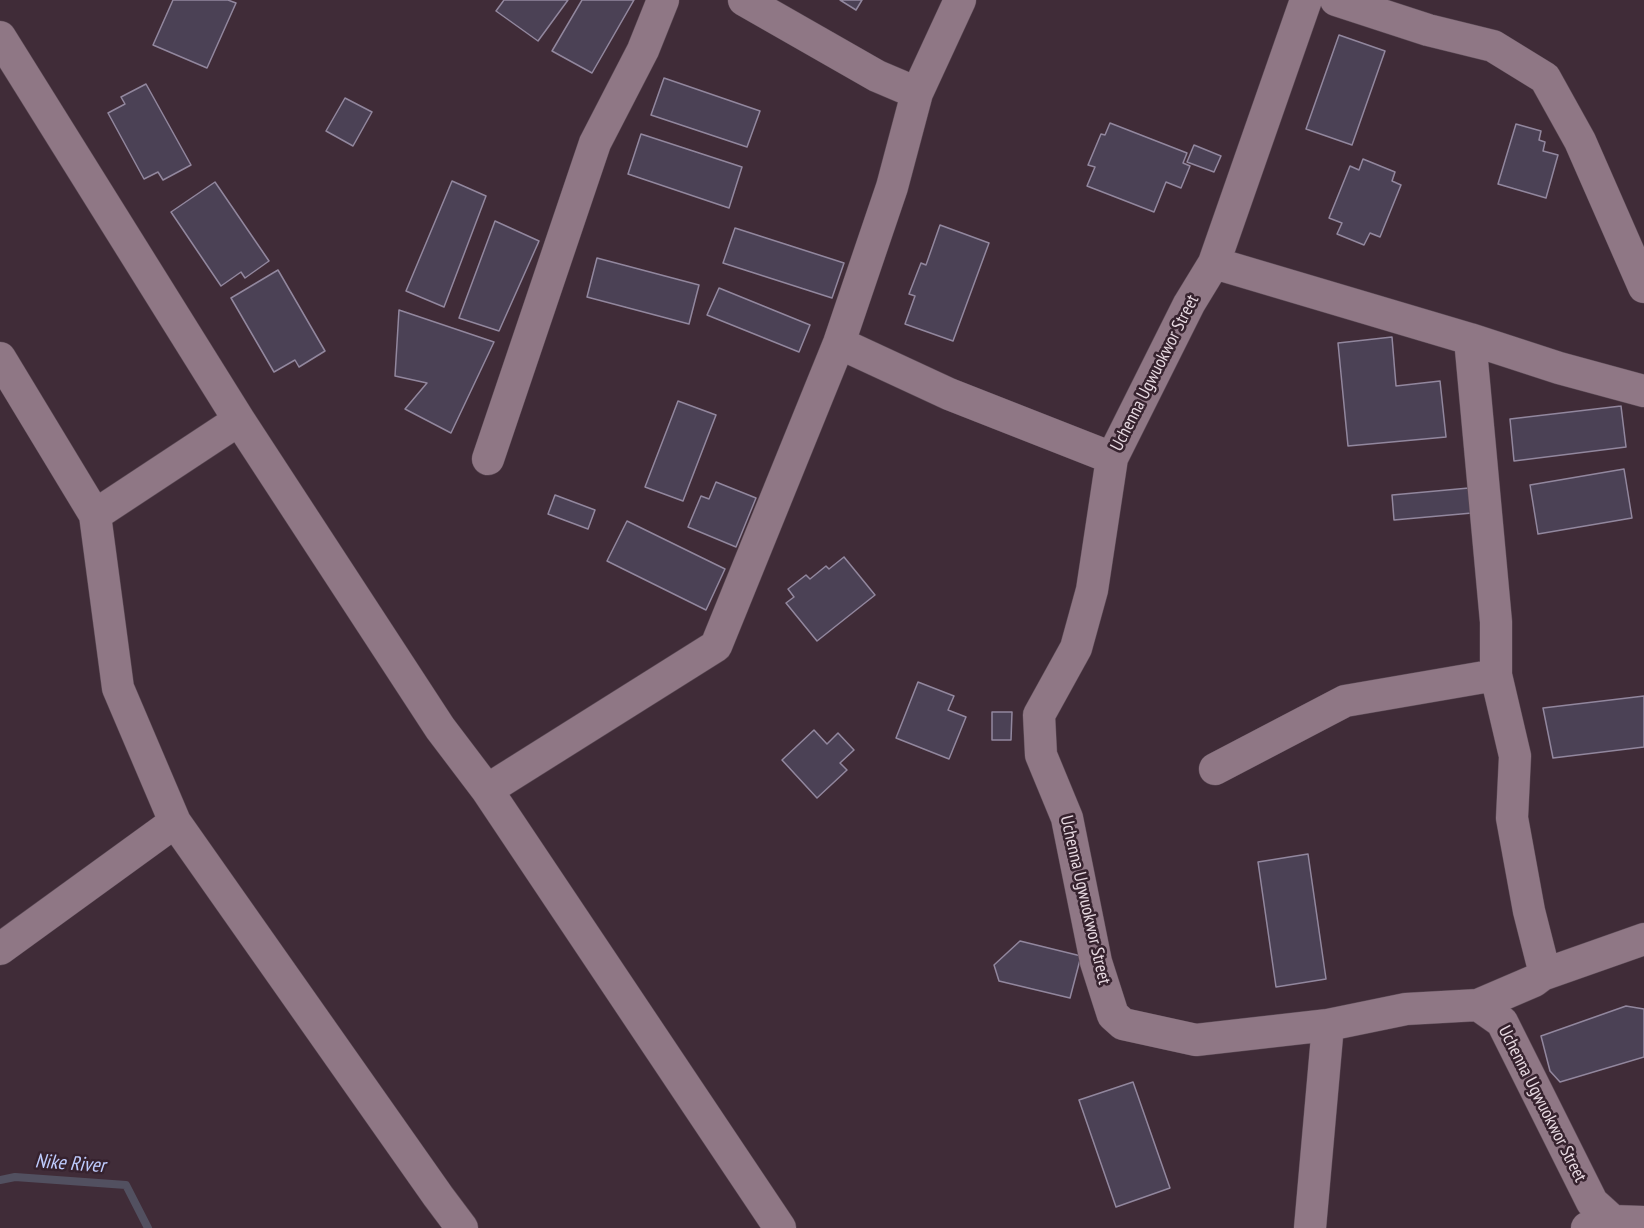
<!DOCTYPE html>
<html>
<head>
<meta charset="utf-8">
<style>
	body { margin:0 }
	canvas { display:block; background:#402c38 }
</style>
</head>
<body>
<canvas width="1644" height="1228"></canvas>
<script>
const context = document.querySelector('canvas').getContext('2d');
context.lineJoin = 'round';
const toPath = rows => new Path2D(rows.map(r => 'M' + r).join(''));
function trace(path, color, width, dash) { context.strokeStyle = color; context.lineWidth = width; context.lineCap = dash ? 'butt' : 'round'; context.setLineDash(dash || []); context.stroke(path); }
function fill(path, color) { context.fillStyle = color; context.fill(path, 'evenodd'); }
function drawText(font, color, halo, rows, align = 'center') {
  context.font = font + ' "PT Sans Narrow",sans-serif'; context.lineWidth = 5; context.setLineDash([]); context.textBaseline = 'middle'; context.strokeStyle = halo; context.fillStyle = color; for (const [text, x, y, turn = 0] of rows) {
    context.save(); context.translate(x, y); context.rotate((+turn || 0) * Math.PI / 180); context.textAlign = isNaN(turn) ? turn : align; if (halo) context.strokeText(text, 0, 0); context.fillText(text, 0, 0); context.restore();
  }
}
trace(toPath([
	[0,1180,15,1177,126,1185,148,1228]
]), '#525060', 8);
const building = toPath([
	[173,0,228,0,236,3,207,68,153,45,173,0],
	[504,0,568,0,538,41,496,11,504,0],
	[582,0,634,0,592,73,552,51,582,0],
	[840,0,862,0,856,10,840,0],
	[1339,35,1385,51,1352,145,1306,129,1339,35],
	[664,78,760,111,747,147,651,115,664,78],
	[146,84,191,165,163,180,158,172,144,179,108,113,125,104,121,97,146,84],
	[345,98,372,112,353,146,326,131,345,98],
	[1110,123,1187,153,1183,163,1190,166,1181,188,1166,182,1154,212,1087,186,1095,167,1088,165,1101,134,1105,135,1110,123],
	[1516,124,1541,131,1539,140,1545,142,1543,151,1558,155,1546,198,1498,184,1516,124],
	[641,134,742,167,729,208,628,174,641,134],
	[1194,145,1221,156,1214,172,1187,162,1194,145],
	[1363,159,1395,172,1392,181,1401,185,1380,237,1370,233,1364,245,1337,234,1342,223,1329,218,1350,166,1359,170,1363,159],
	[452,181,486,196,444,307,406,291,452,181],
	[215,182,269,261,245,278,241,272,221,286,171,212,215,182],
	[495,221,539,241,499,331,459,318,495,221],
	[940,225,989,243,953,341,905,324,915,296,909,294,921,263,926,265,940,225],
	[735,228,844,263,832,298,723,263,735,228],
	[597,258,699,285,689,324,587,297,597,258],
	[278,270,325,351,299,367,295,360,274,372,231,298,278,270],
	[719,288,810,325,799,352,707,315,719,288],
	[399,310,494,342,451,433,405,409,427,383,395,376,399,310],
	[1392,337,1396,386,1440,381,1446,437,1348,446,1338,343,1392,337],
	[678,401,716,415,683,501,645,487,678,401],
	[1621,406,1626,447,1514,461,1510,419,1621,406],
	[1624,469,1632,518,1538,534,1530,485,1624,469],
	[716,482,756,498,736,547,688,527,701,496,709,499,716,482],
	[1469,488,1472,513,1394,520,1392,495,1469,488],
	[555,495,595,510,588,529,548,514,555,495],
	[627,521,725,569,706,610,607,561,627,521],
	[844,557,875,595,817,641,786,603,794,597,788,589,806,575,810,579,826,566,829,569,844,557],
	[918,682,954,696,948,710,966,717,949,759,896,738,918,682],
	[1644,696,1644,747,1553,758,1543,708,1644,696],
	[992,712,1012,712,1011,740,992,740,992,712],
	[814,730,827,744,838,733,854,750,840,763,847,770,817,798,782,760,814,730],
	[1308,854,1326,979,1276,987,1258,862,1308,854],
	[1020,941,1081,956,1070,998,999,981,994,965,1020,941],
	[1626,1006,1644,1009,1644,1057,1560,1082,1550,1071,1541,1036,1626,1006],
	[1133,1082,1170,1188,1116,1207,1079,1100,1133,1082]
]);
fill(building, '#4b4155');
trace(building, '#92879e', 1.5);
const minor = toPath([
	[744,0,877,76,917,93],
	[1306,0,1214,263,1189,304,1112,458,1092,590,1076,648,1039,715,1041,755,1067,818,1096,962,1113,1015,1123,1024,1196,1040,1328,1025,1406,1009,1478,1005,1502,1022,1592,1202,1613,1221],
	[1336,0,1428,30,1493,46,1545,78,1580,141,1644,287],
	[0,37,239,420,440,728,487,790,780,1228],
	[1214,263,1470,339,1559,368,1644,391],
	[1470,339,1496,622,1496,675,1515,756,1512,818,1529,911,1543,966,1542,975,1534,981,1478,1005],
	[839,343,949,394,1112,458],
	[0,358,95,515,118,688,175,822,438,1196,462,1228],
	[488,459,595,143,643,50,663,0],
	[95,515,239,420],
	[1215,769,1345,701,1496,675],
	[487,790,716,646,839,343,892,187,917,93,960,0],
	[0,949,175,822],
	[1542,975,1644,939],
	[1310,1228,1328,1025],
	[1587,1228,1613,1221,1644,1222]
]);
trace(minor, '#5c4b56', 33);
trace(minor, '#8f7785', 32);
drawText('18px', '#e8dae2', '#36222e', [
	["Uchenna Ugwuokwor Street",1155,373,-63],
	["Uchenna Ugwuokwor Street",1085,900,77],
	["Uchenna Ugwuokwor Street",1542,1104,63]
]);
drawText('italic 20px', '#becbfd', '#36222e', [
	["Nike River",70,1164,4]
]);
</script>
</body>
</html>
